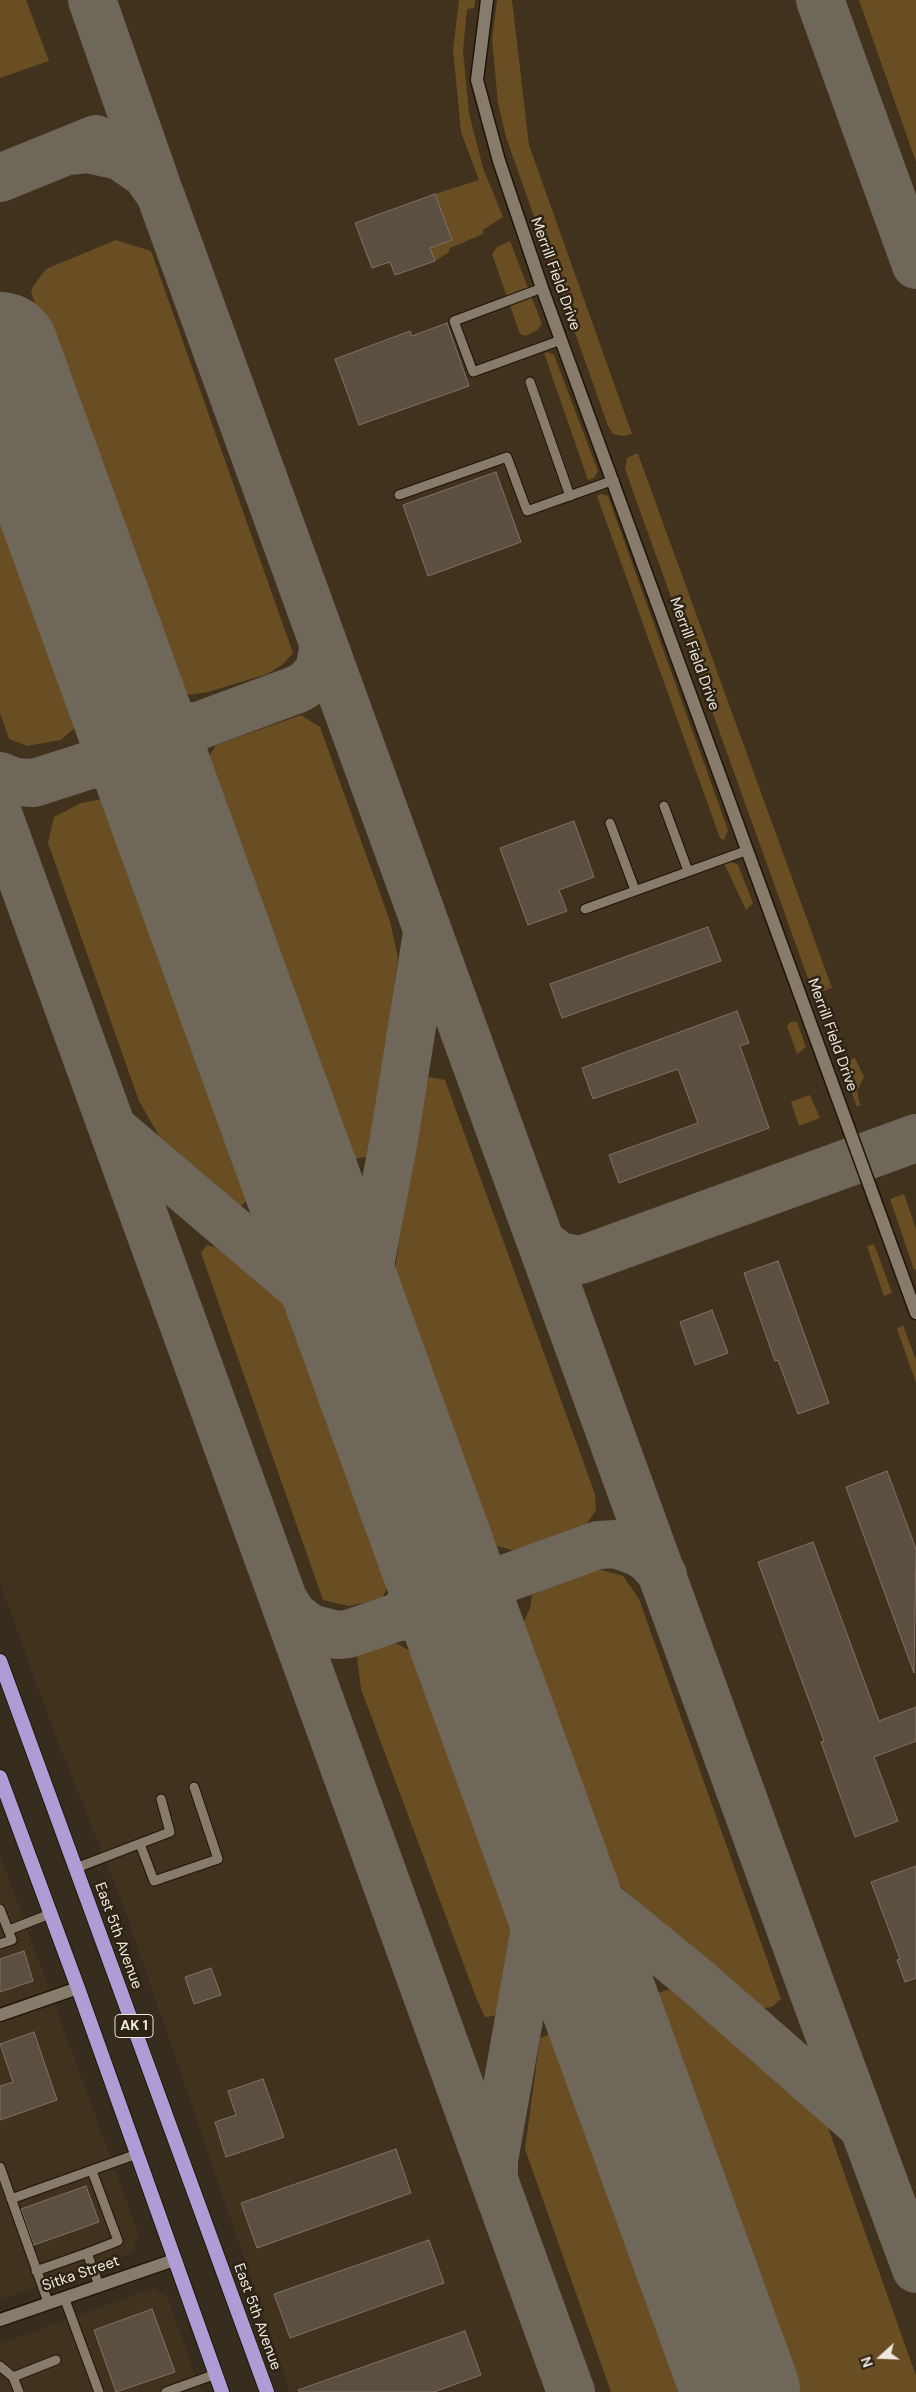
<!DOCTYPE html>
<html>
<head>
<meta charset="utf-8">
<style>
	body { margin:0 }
	#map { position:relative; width:916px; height:2392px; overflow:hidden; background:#372d1f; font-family:"DM Sans",sans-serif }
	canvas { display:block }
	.north { position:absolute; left:856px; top:2332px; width:50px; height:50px; -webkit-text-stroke:4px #2d2315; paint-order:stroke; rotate:250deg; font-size:14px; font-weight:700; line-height:20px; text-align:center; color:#efe8df }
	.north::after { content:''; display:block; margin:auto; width:18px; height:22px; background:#efe8df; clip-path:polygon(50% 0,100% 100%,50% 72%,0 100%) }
</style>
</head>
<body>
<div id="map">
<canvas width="916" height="2392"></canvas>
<div class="north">N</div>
</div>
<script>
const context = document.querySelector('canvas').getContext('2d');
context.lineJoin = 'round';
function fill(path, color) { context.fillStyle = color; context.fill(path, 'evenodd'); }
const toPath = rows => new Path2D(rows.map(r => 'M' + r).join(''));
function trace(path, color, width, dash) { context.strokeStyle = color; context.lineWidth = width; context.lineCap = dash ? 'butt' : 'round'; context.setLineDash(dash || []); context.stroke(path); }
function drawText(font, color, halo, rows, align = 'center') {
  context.font = font + ' "DM Sans",sans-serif'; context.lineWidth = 5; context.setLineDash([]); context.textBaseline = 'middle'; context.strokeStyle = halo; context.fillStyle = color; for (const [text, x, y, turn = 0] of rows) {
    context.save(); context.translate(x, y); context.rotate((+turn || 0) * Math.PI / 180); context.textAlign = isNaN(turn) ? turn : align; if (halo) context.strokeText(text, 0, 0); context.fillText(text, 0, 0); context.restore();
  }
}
fill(toPath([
	[0,0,916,0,916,2392,290,2392,125,1910,49,1718,0,1583],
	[0,1855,138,2233,133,2252,0,2300],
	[154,2288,167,2297,201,2392,0,2392,0,2344]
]), '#40321d');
fill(toPath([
	[0,0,26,0,49,61,0,78],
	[459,0,475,0,474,8,467,9,463,51,469,113,483,168,503,217,483,230,483,234,450,248,448,253,435,261,430,248,452,240,435,194,479,180,461,132,453,50],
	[497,0,512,0,529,145,632,434,623,436,613,434,608,426,506,137,498,103,492,39],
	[859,0,916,0,916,162],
	[116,240,151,251,293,653,282,665,267,674,208,692,190,695,168,683,31,292,34,285,46,269],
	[510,241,542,324,537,330,526,336,520,334,492,254,497,247],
	[548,352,554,355,598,471,594,478,588,480,544,353],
	[635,454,638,454,832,988,818,993,810,984,625,469,627,458],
	[601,494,608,496,728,830,724,840,720,838,597,496],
	[0,496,79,703,80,723,61,740,27,746,9,739,0,713],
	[301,715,320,727,390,921,398,958,370,1156,349,1160,204,764,216,745],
	[102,799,116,810,251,1197,241,1206,159,1136,139,1101,48,843,54,817,81,803],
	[730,861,738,865,753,903,746,910,724,863],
	[791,1022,797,1022,806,1047,797,1054,787,1026],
	[855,1058,864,1077,857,1091,860,1105,857,1107,841,1064],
	[429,1077,445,1080,595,1494,596,1510,584,1528,516,1551,489,1544,393,1281,424,1088],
	[810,1095,820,1118,799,1126,791,1102],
	[904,1194,916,1229,916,1269,914,1270,890,1199],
	[874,1244,892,1293,884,1296,867,1246],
	[207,1245,224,1250,292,1310,304,1325,393,1574,382,1599,349,1606,323,1600,201,1253],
	[903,1325,916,1360,916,1383,897,1329],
	[590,1567,623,1576,639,1599,781,1999,772,2007,754,2009,606,1873,522,1626,530,1608,533,1588],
	[394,1642,423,1658,515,1915,501,2015,485,2017,477,2000,361,1689,357,1656],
	[670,1989,803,2093,825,2119,916,2376,916,2392,796,2392,657,2004,658,1993],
	[557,2032,687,2392,611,2392,525,2149,540,2038]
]), '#694d23');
trace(toPath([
	[92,0,157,186],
	[820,0,916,265],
	[67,151,88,149,120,156,146,174,160,194,813,1991,916,2269],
	[0,178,96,139],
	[123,690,139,709,155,721,175,727,198,726],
	[0,776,15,782,34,783,90,765,119,765,136,772,144,779,166,809],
	[166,809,165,767,168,757,181,738,198,726,298,689,308,683,319,670,323,651,322,639],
	[0,819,571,2392],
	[116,1131,334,1316,368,1364],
	[542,1243,559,1256,581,1260,916,1138],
	[368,1364,363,1302,394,1139,427,933],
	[285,1602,293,1615,310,1628,337,1635,348,1634,398,1617,425,1616,447,1625,473,1653],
	[398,1617,421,1597,428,1585,432,1573,433,1557,430,1533],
	[473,1653,473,1625,475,1614,486,1594,504,1579,598,1545,616,1544,640,1553,650,1560,663,1575],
	[536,1828,555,1858,575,1881,696,1980,860,2124],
	[494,2172,494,2160,542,1889,541,1861,537,1829]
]), '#70675b', 48);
trace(toPath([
	[0,351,741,2392]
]), '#70675b', 118);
const building = toPath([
	[435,194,452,240,430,248,435,261,395,275,390,262,372,268,355,223,435,194],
	[447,323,469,386,359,425,335,359,410,331,412,336,447,323],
	[496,472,521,542,428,576,403,505,496,472],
	[574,821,594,877,559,890,567,911,528,925,500,848,574,821],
	[708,927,721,961,562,1018,550,984,708,927],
	[737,1011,749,1043,740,1046,769,1128,619,1183,609,1155,698,1123,678,1069,593,1099,582,1068,737,1011],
	[778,1261,829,1403,798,1414,778,1360,775,1361,744,1273,778,1261],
	[712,1310,728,1353,695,1365,680,1322,712,1310],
	[887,1471,916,1549,914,1673,846,1487,887,1471],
	[813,1542,879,1721,916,1707,916,1741,874,1757,898,1821,855,1837,821,1742,824,1741,758,1562,813,1542],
	[916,1866,916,1978,905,1982,897,1960,900,1959,871,1882,916,1866],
	[24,1951,33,1981,0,1992,0,1959,24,1951],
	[211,1968,221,1995,194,2004,185,1977,211,1968],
	[34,2032,57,2100,0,2120,0,2086,13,2082,0,2044,34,2032],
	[263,2079,284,2137,226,2157,215,2122,236,2115,228,2091,263,2079],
	[396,2149,411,2193,257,2248,241,2203,396,2149],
	[86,2186,99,2222,34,2245,21,2209,86,2186],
	[429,2240,444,2283,290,2338,274,2294,429,2240],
	[152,2309,175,2372,116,2392,94,2330,152,2309],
	[465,2331,481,2375,434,2392,299,2392,298,2390,465,2331]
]);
fill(building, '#5a4f40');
trace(building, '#7f7363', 1);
const service = toPath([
	[542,288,454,321,473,372,561,340],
	[530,382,570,496],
	[399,495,507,457,527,511,614,480],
	[664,806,688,871],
	[610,823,635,890],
	[585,909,748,850],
	[140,1844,154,1881,218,1859,194,1787],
	[76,1868,170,1832,161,1799],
	[0,1909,12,1940,0,1944],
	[9,1930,50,1914],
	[0,2167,48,2302],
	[92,2171,118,2241,87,2253,99,2285],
	[11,2199,137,2154],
	[36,2271,87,2253],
	[64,2297,99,2392],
	[0,2366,13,2377,19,2392],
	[13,2377,56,2360],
	[166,2392,216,2374]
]);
const minor = toPath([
	[487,0,477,80,499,161,542,288,916,1313],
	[0,2015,78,1988],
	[0,2320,174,2260]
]);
const trunk = toPath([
	[0,1661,267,2392],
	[0,1777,78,1988,222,2392]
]);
trace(service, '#1e1508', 11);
trace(minor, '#1e1508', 15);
trace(trunk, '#1e1508', 16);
trace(service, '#877b6b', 9);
trace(minor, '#877b6b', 12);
trace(trunk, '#ae9cd4', 14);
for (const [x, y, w] of [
	[134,2026,38]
]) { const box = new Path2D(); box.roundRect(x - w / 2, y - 11.5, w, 23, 4); context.fillStyle = '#2d2315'; context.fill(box); trace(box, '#efe8df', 1); }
drawText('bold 14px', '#efe8df', null, [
	["AK 1",134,2026]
]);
drawText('15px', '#efe8df', '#2d2315', [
	["Merrill Field Drive",555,274,70],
	["Merrill Field Drive",694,654,70],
	["Merrill Field Drive",832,1035,70],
	["East 5th Avenue",118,1936,70],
	["Sitka Street",81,2274,-19],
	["East 5th Avenue",257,2317,70]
]);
</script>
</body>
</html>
